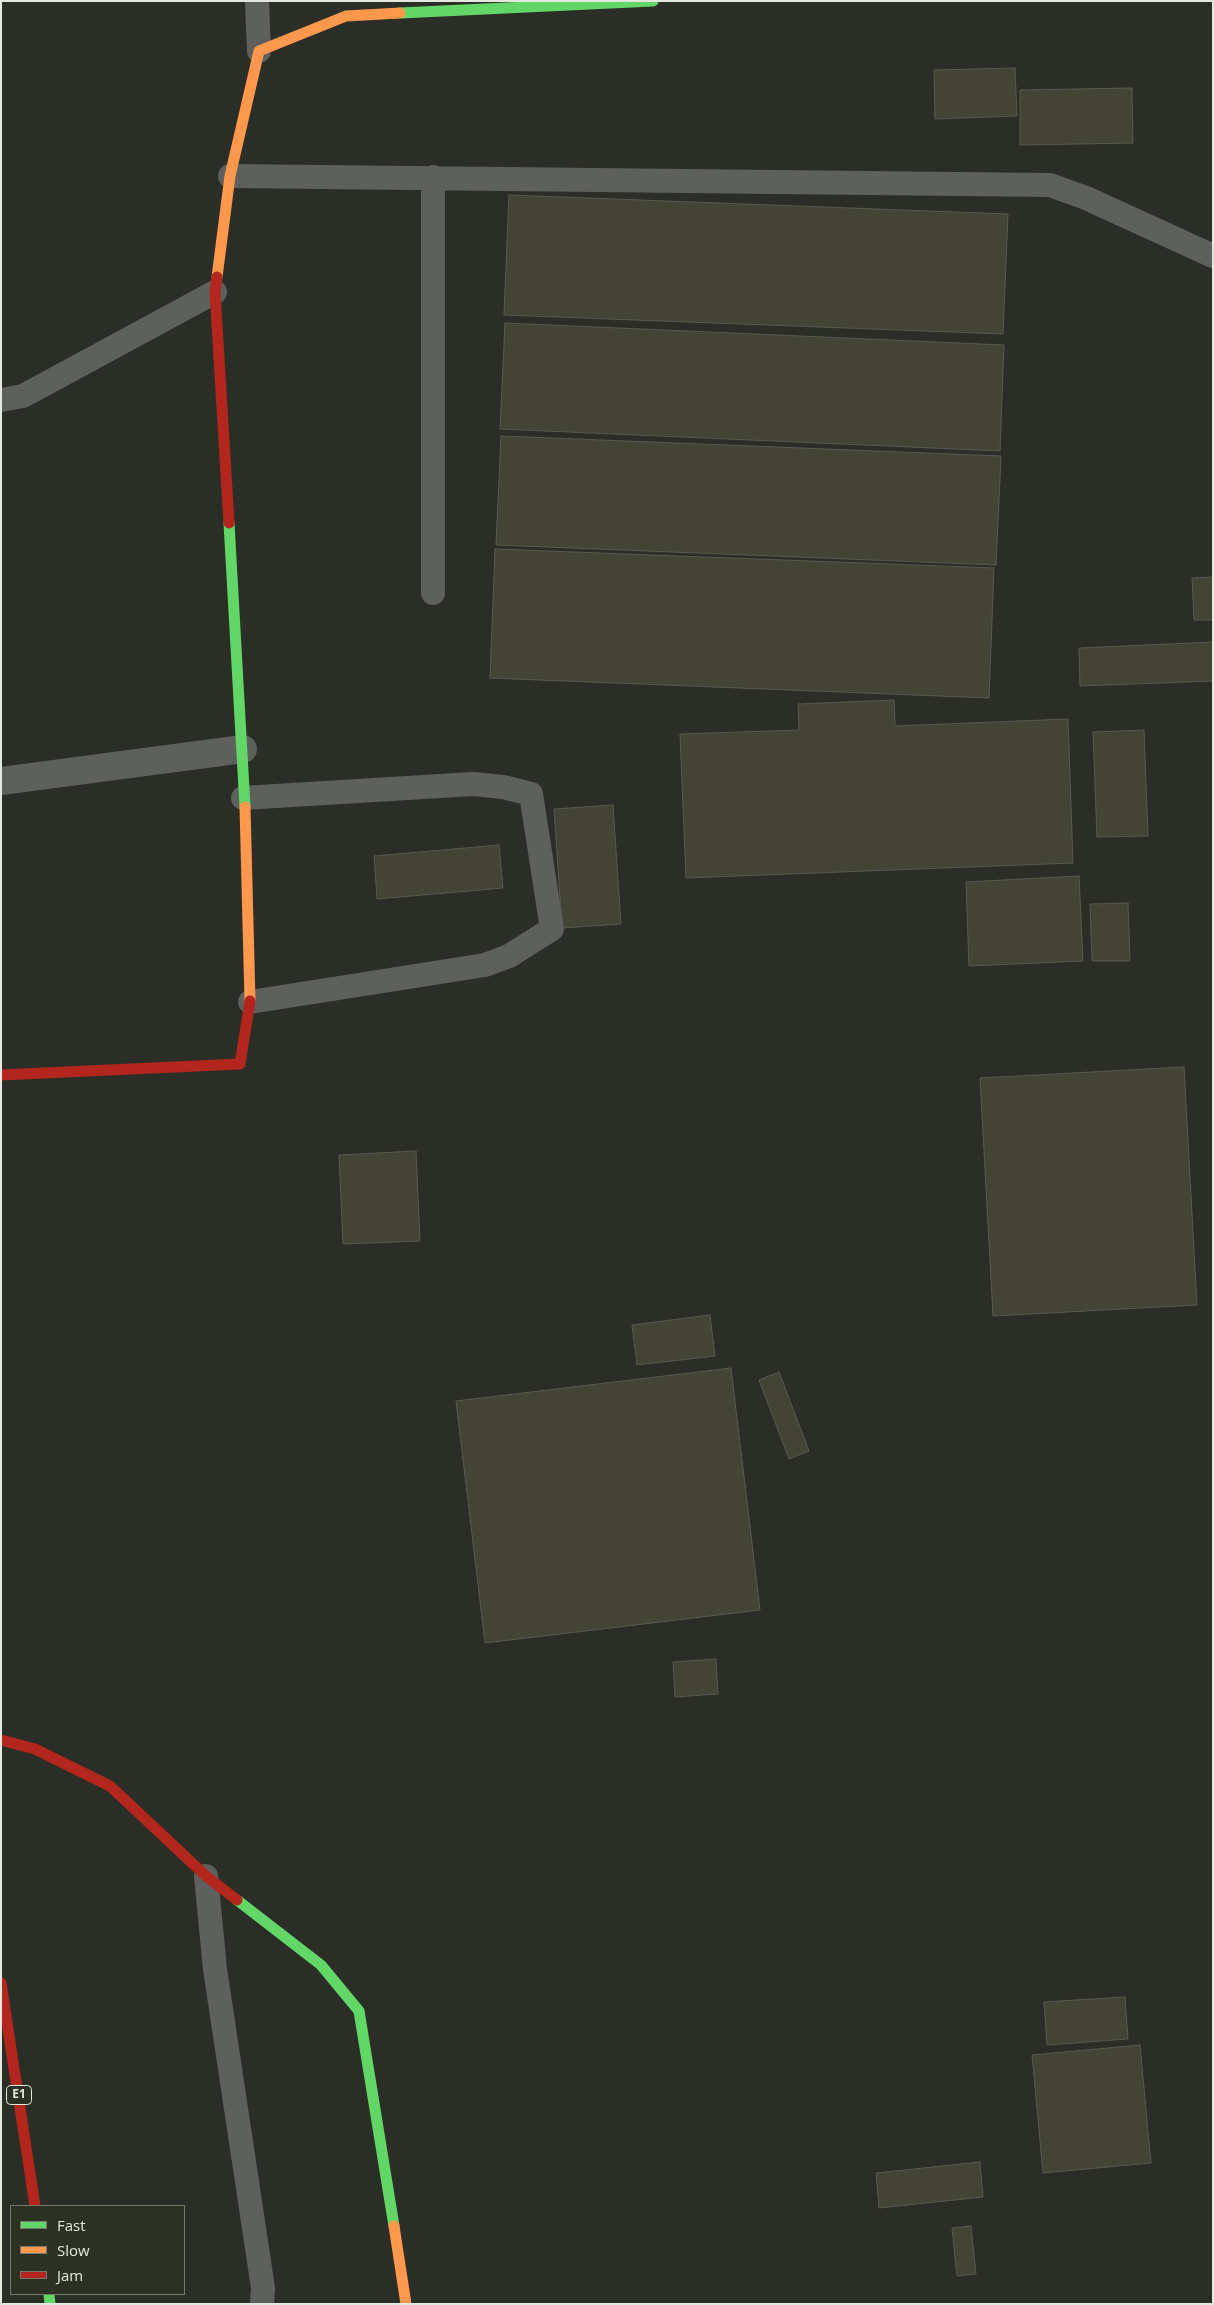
<!DOCTYPE html>
<html>
<head>
<meta charset="utf-8">
<style>
	body { margin:0 }
	#map { position:relative; width:1214px; height:2305px; overflow:hidden; background:#2b2e26; font-family:"Open Sans",sans-serif }
	canvas { display:block }
	.frame { position:absolute; inset:0; border:2px solid #e4e8de; pointer-events:none }
	.legend { position:absolute; left:10px; top:2205px; width:175px; height:90px; box-sizing:border-box; background:#2c3123; border:1px solid #767a6e; margin:0; padding:6px 9px; list-style:none; font-size:15px; color:#e4e8de }
	.legend li { display:flex; align-items:center; gap:10px; height:25px }
	.legend b { width:25px; border:1px solid #767a6e }
</style>
</head>
<body>
<div id="map">
<canvas width="1214" height="2305"></canvas>
<div class="frame"></div>
<ul class="legend">
<li><b style="height:6px;background:#63d668"></b>Fast</li>
<li><b style="height:6px;background:#ff974d"></b>Slow</li>
<li><b style="height:6px;background:#b3261e"></b>Jam</li>
</ul>
</div>
<script>
const context = document.querySelector('canvas').getContext('2d');
context.lineJoin = 'round';
function fill(path, color) { context.fillStyle = color; context.fill(path, 'evenodd'); }
const toPath = rows => new Path2D(rows.map(r => 'M' + r).join(''));
function trace(path, color, width, dash) { context.strokeStyle = color; context.lineWidth = width; context.lineCap = dash ? 'butt' : 'round'; context.setLineDash(dash || []); context.stroke(path); }
function drawText(font, color, halo, rows, align = 'center') {
  context.font = font + ' "Open Sans",sans-serif'; context.lineWidth = 4; context.setLineDash([]); context.textBaseline = 'middle'; context.strokeStyle = halo; context.fillStyle = color; for (const [text, x, y, turn = 0] of rows) {
    context.save(); context.translate(x, y); context.rotate((+turn || 0) * Math.PI / 180); context.textAlign = isNaN(turn) ? turn : align; if (halo) context.strokeText(text, 0, 0); context.fillText(text, 0, 0); context.restore();
  }
}
const building = toPath([
	[1015,68,1017,116,935,119,934,70,1015,68],
	[1132,88,1133,143,1020,145,1020,90,1132,88],
	[509,195,1008,214,1003,334,504,315,509,195],
	[505,323,1004,345,1000,451,500,429,505,323],
	[501,436,1001,456,996,565,496,545,501,436],
	[495,549,994,568,989,698,490,678,495,549],
	[1213,577,1213,620,1194,620,1192,578,1213,577],
	[1213,642,1213,681,1080,686,1079,648,1213,642],
	[894,700,895,726,1068,719,1073,863,686,878,680,734,799,730,798,704,894,700],
	[1144,730,1148,836,1097,837,1093,732,1144,730],
	[613,805,621,924,562,928,554,809,613,805],
	[499,845,503,888,377,899,374,856,499,845],
	[1079,876,1083,961,969,966,966,882,1079,876],
	[1128,903,1130,961,1092,961,1090,904,1128,903],
	[1184,1067,1197,1305,993,1316,980,1078,1184,1067],
	[416,1151,420,1241,343,1244,339,1155,416,1151],
	[710,1315,715,1356,637,1365,632,1325,710,1315],
	[731,1368,760,1610,485,1643,456,1401,731,1368],
	[779,1372,809,1451,789,1459,759,1380,779,1372],
	[716,1659,718,1694,675,1697,673,1662,716,1659],
	[1125,1997,1128,2039,1047,2045,1044,2002,1125,1997],
	[1140,2045,1151,2163,1043,2173,1032,2055,1140,2045],
	[980,2162,983,2197,879,2208,876,2173,980,2162],
	[971,2226,976,2274,957,2276,952,2228,971,2226]
]);
fill(building, '#444434');
trace(building, '#585952', 1);
trace(toPath([
	[257,1,259,51],
	[230,176,1050,185,1086,198,1213,256],
	[1,400,23,396,215,292],
	[433,593,433,177],
	[243,798,473,784,503,787,531,794,552,929,509,956,485,965,250,1002],
	[206,1876,215,1969,263,2288,262,2304]
]), '#5e605d', 24);
trace(toPath([
	[1,781,243,749]
]), '#5e605d', 28);
trace(toPath([
	[400,13,653,1],
	[229,523,245,807],
	[237,1900,321,1965,359,2011,394,2226],
	[49,2294,50,2304]
]), '#63d668', 11);
trace(toPath([
	[217,277,230,176,259,51,346,16,400,13],
	[245,807,250,1001],
	[394,2226,406,2304]
]), '#ff974d', 11);
trace(toPath([
	[217,277,215,292,229,523],
	[1,1075,240,1064,250,1001],
	[1,1740,35,1749,110,1786,206,1876,237,1900],
	[1,1983,35,2206]
]), '#b3261e', 11);
for (const [x, y, w] of [
	[19,2095,25]
]) { const box = new Path2D(); box.roundRect(x - w / 2, y - 9.5, w, 19, 4); context.fillStyle = '#2c3123'; context.fill(box); trace(box, '#e4e8de', 1); }
drawText('bold 12px', '#e4e8de', null, [
	["E1",19,2095]
]);
</script>
</body>
</html>
